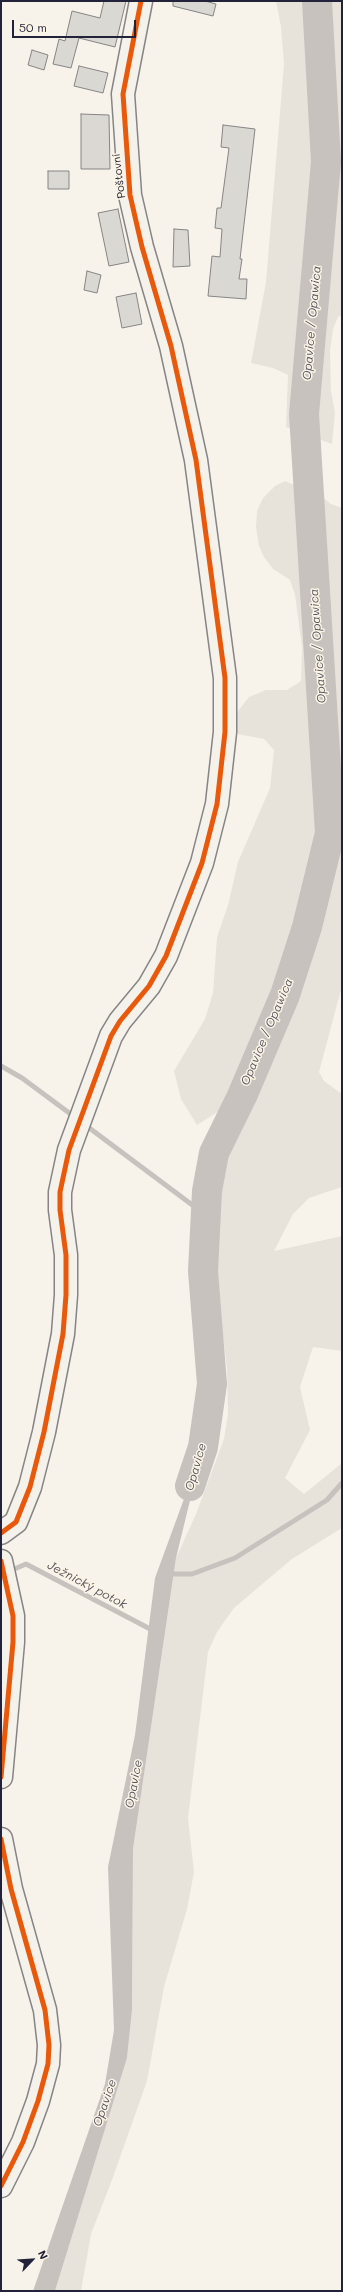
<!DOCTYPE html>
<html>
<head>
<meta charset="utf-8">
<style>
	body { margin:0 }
	#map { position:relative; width:343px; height:2292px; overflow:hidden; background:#f7f3ea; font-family:Mali,sans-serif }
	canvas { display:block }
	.frame { position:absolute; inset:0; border:2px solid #22223b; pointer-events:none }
	.north { position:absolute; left:12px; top:2240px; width:40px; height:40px; -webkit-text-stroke:3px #fcf5e5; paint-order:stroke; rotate:65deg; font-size:11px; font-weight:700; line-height:16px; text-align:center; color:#22223b }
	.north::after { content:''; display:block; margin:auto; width:14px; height:18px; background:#22223b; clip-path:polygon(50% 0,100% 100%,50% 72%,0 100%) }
	.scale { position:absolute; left:12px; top:20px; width:124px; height:18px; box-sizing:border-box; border:2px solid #22223b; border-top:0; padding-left:5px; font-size:12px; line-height:14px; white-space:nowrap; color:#22223b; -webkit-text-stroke:3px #fcf5e5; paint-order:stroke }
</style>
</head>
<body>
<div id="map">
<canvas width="343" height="2292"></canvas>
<div class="frame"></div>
<div class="north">N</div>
<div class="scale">50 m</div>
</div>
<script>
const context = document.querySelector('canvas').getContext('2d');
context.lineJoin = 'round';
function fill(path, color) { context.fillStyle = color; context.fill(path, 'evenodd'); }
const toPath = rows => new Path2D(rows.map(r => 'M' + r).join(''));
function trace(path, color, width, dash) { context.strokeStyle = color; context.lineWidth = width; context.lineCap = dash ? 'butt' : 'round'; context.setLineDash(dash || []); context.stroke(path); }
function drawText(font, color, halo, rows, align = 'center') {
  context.font = font + ' Mali,sans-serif'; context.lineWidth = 3; context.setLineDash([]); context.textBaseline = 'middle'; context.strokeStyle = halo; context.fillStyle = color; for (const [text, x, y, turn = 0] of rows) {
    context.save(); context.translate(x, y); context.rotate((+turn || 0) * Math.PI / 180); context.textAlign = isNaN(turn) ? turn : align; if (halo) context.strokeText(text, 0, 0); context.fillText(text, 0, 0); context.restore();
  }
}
fill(toPath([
	[276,1,342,1,342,315,338,317,333,329,330,351,331,391,335,413,332,444,286,427,288,375,273,368,251,363,266,282,284,64,281,27],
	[285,481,322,497,331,504,342,508,342,986,319,1072,324,1081,342,1094,342,1187,309,1198,293,1214,274,1251,342,1236,342,1351,313,1347,300,1387,310,1430,285,1478,304,1494,342,1463,342,1528,292,1559,234,1608,217,1632,208,1652,188,1818,194,1872,187,1909,164,1987,147,2081,112,2180,91,2234,81,2291,55,2291,127,2058,132,2010,133,1849,176,1558,196,1514,224,1439,228,1414,227,1369,217,1288,198,1261,201,1181,219,1111,197,1125,181,1099,174,1071,205,1019,213,993,217,937,228,905,238,862,270,788,274,750,264,739,232,733,235,715,249,697,266,690,287,690,301,681,302,647,295,595,290,580,273,569,264,557,259,546,256,527,257,511,263,498,275,486]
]), '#e8e3da');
fill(toPath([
	[203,1447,176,1558,133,1849,132,2010,127,2058,55,2291,33,2291,105,2084,114,2030,108,1867,135,1735,155,1578]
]), '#c7c2be');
trace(toPath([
	[1,1066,22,1078,76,1118],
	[84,1124,207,1216],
	[12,1570,26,1564,154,1631],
	[168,1574,192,1574,235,1558,327,1500,342,1483]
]), '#c7c2be', 5);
trace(toPath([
	[190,1486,203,1447,212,1384,203,1271,207,1191,214,1153,242,1096,285,995,307,927,330,833,304,414,326,162,317,1]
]), '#c7c2be', 30);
const building = toPath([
	[104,1,126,1,115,47,79,38,71,68,53,64,59,39,65,41,72,11,100,18,104,1],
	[173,1,205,1,216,4,213,16,173,6,173,1],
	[32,50,48,55,44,70,28,65,32,50],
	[79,66,108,73,103,93,74,86,79,66],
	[81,114,109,115,110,169,81,169,81,114],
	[223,125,255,129,240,259,242,259,239,279,247,279,246,299,208,296,212,256,220,257,222,229,215,228,217,208,221,208,229,148,221,147,223,125],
	[48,171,69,171,69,189,48,189,48,171],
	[118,209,129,262,109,266,98,213,118,209],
	[174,229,188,230,190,266,173,267,174,229],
	[87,271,101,275,97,293,84,290,87,271],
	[136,293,142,324,122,328,116,297,136,293]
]);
fill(building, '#dad8d2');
trace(building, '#868485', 1);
const minor = toPath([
	[1,1533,16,1522,30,1487,44,1432,63,1334,66,1295,66,1255,60,1210,60,1192,69,1150,111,1036,120,1021,149,986,166,956,202,863,217,804,225,732,225,678,196,460,171,346,142,247,130,195,123,94,141,1],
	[1,1561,13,1616,13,1642,1,1777],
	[1,1839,11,1889,45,2010,49,2045,48,2064,38,2101,23,2142,1,2186]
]);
trace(minor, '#868485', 25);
trace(minor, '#f5f2ec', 22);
trace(toPath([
	[1,1533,16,1522,30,1487,44,1432,63,1334,66,1295,66,1255,60,1210,60,1192,69,1150,111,1036,120,1021,149,986,166,956,202,863,217,804,225,732,225,678,196,460,171,346,142,247,130,195,123,94,141,1],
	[1,1561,13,1616,13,1642,1,1777],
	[1,1839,11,1889,45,2010,49,2045,48,2064,38,2101,23,2142,1,2186]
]), '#e8590c', 5);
drawText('11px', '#22223b', '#fcf5e5', [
	["Poštovní",119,176,-97]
]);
drawText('italic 12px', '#545362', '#fcf5e5', [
	["Opavice / Opawica",312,323,-85],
	["Opavice / Opawica",318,646,-94],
	["Opavice / Opawica",267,1032,-67],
	["Opavice",196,1467,-74],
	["Ježnický potok",87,1585,28],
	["Opavice",134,1784,-79],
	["Opavice",105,2103,-71]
]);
</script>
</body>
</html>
